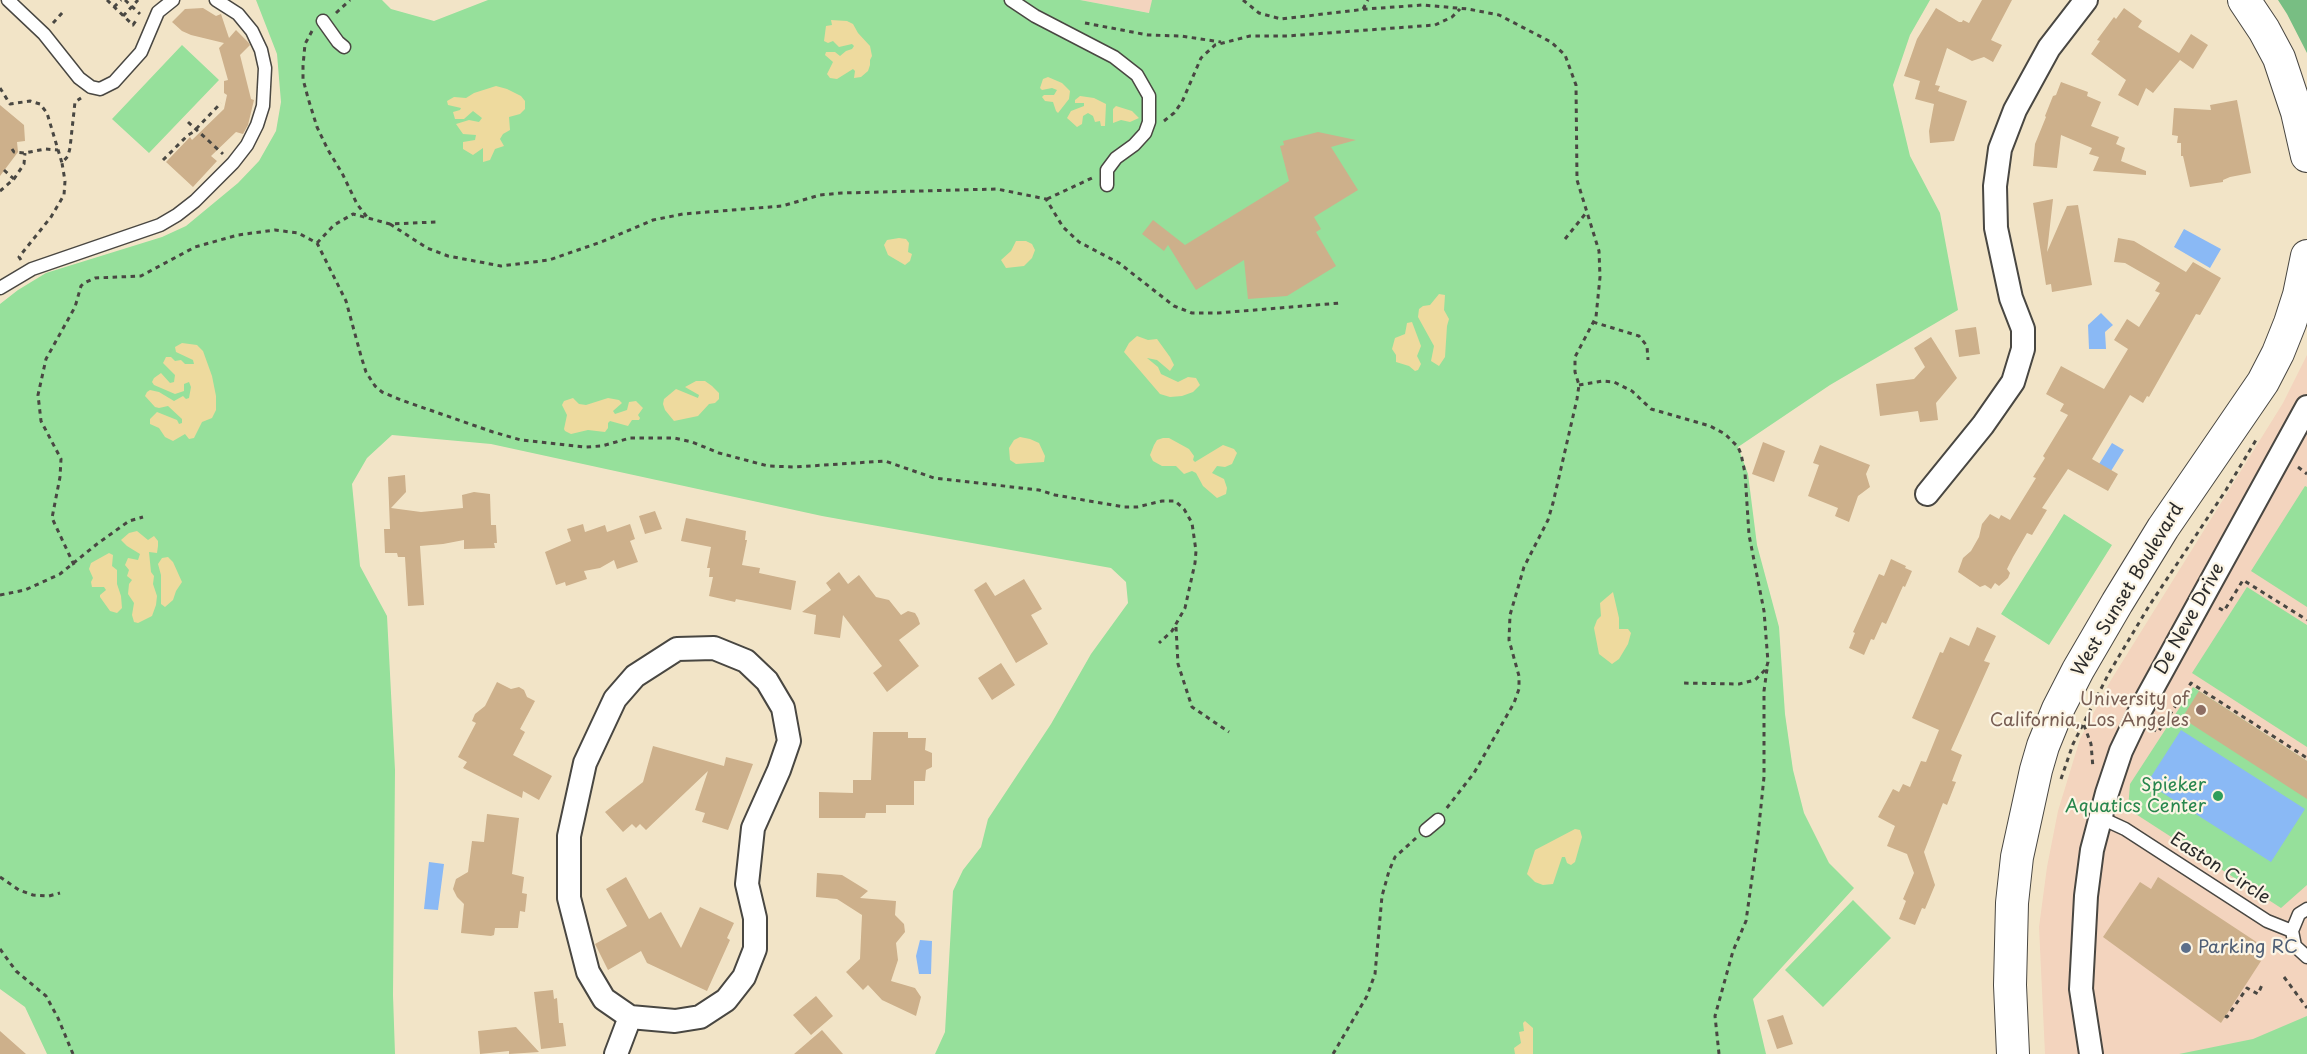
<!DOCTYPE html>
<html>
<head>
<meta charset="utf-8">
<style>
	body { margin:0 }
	canvas { display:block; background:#f2e4c7 }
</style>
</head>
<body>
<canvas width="2307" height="1054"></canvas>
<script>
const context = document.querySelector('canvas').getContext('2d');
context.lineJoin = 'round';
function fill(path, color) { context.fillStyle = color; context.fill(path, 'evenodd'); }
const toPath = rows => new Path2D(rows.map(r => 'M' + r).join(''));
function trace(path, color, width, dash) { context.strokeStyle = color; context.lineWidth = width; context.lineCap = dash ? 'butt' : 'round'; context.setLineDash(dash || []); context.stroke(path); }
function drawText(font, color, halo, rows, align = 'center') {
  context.font = font + ' "Playpen Sans",sans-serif'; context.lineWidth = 4.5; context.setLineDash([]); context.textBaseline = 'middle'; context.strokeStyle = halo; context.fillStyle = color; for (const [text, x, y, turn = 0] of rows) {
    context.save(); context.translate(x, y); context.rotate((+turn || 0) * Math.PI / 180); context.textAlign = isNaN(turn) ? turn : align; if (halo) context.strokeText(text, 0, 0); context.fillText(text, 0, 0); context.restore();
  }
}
fill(toPath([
	[1080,0,1152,0,1150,13],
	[2307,355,2307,1054,2045,1054,2039,927,2047,867,2058,811,2080,739,2111,680,2283,403]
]), '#f3d4be');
fill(toPath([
	[256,0,382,0,391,9,434,21,488,0,1080,0,1149,13,1152,0,1930,0,1910,35,1893,85,1910,156,1940,213,1958,310,1830,385,1738,447,1748,474,1757,545,1779,627,1785,714,1793,770,1804,813,1829,863,1854,888,1753,999,1766,1054,935,1054,945,1032,953,891,963,870,981,847,988,819,1051,724,1091,654,1128,603,1126,582,1111,568,822,516,491,444,392,435,367,458,352,484,360,566,387,616,395,770,393,995,395,1054,47,1054,25,1007,0,989,0,304,18,290,46,273,162,237,186,226,238,183,259,161,276,131,281,102,277,54],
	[182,45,219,80,149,153,112,119],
	[2305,486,2307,487,2307,607,2251,571],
	[2064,514,2112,545,2049,645,2001,614],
	[2247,587,2307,625,2307,747,2192,673],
	[2193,687,2307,761,2307,885,2281,908,2128,809,2130,784],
	[1853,900,1891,938,1823,1007,1785,970],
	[2307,1016,2307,1054,2179,1054,2253,1039]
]), '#96e09b');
fill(toPath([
	[2278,0,2307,0,2307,53,2287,14]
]), '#78be83');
fill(toPath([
	[831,20,847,21,853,24,858,33,870,46,872,56,870,60,870,65,868,71,861,77,854,78,855,71,853,69,837,79,830,78,827,74,833,62,825,55,826,52,835,52,840,56,846,51,852,49,854,46,852,44,839,47,833,41,828,43,824,41,826,26,832,25],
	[1048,77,1062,83,1070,91,1069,99,1058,113,1056,111,1053,102,1045,101,1042,97,1044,95,1054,95,1057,90,1052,88,1042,90,1040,88,1043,79],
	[496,86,507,89,521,96,525,101,525,109,520,114,509,117,510,130,503,134,500,139,504,146,495,149,490,160,483,162,483,148,473,155,463,149,463,142,475,140,476,135,463,134,456,124,469,120,479,122,482,118,473,111,464,119,455,119,453,112,460,110,461,108,448,105,447,101,454,97,466,98,474,93],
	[1080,96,1094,98,1106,104,1105,126,1101,126,1100,121,1095,122,1093,116,1088,113,1083,116,1082,124,1077,127,1067,118,1071,111,1084,106,1084,103,1075,103,1075,100],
	[1116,106,1132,111,1139,118,1130,122,1121,120,1113,123,1113,109],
	[899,238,906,239,909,243,908,252,912,254,910,261,905,265,888,255,884,245,887,240],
	[1016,241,1026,241,1032,244,1035,250,1032,258,1024,266,1006,268,1001,260,1011,251],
	[1439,294,1445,295,1444,310,1449,319,1447,326,1445,357,1439,366,1431,361,1434,346,1418,317,1419,309,1423,306,1430,305],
	[1412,322,1421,346,1417,356,1421,364,1418,370,1415,371,1409,366,1396,362,1396,355,1392,349,1395,338,1405,334,1407,323],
	[1137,336,1148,340,1157,339,1170,357,1174,365,1170,371,1157,360,1147,358,1158,367,1161,374,1178,382,1188,377,1196,378,1200,385,1193,392,1182,396,1170,397,1160,394,1124,352,1129,343],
	[182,343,197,345,203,351,212,376,216,396,216,410,212,418,202,422,194,438,189,439,185,434,173,441,165,437,159,428,150,424,150,419,157,412,177,420,179,424,182,423,182,419,168,406,159,408,155,407,145,396,147,392,150,390,159,392,174,401,183,396,186,399,189,398,191,387,189,382,184,384,184,391,175,394,154,385,152,382,154,378,161,373,170,383,174,382,175,375,163,363,166,357,171,357,175,361,181,360,185,364,194,364,193,360,176,352,175,347],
	[696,381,705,381,712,386,719,393,719,399,715,403,709,404,698,416,674,421,665,410,663,404,664,399,676,389,698,398,699,395,685,387],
	[573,398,579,404,586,405,608,398,619,400,622,403,613,411,615,414,627,410,629,402,636,401,643,408,638,415,640,418,639,420,632,420,628,426,610,421,608,423,608,428,605,432,588,430,571,434,565,431,564,429,567,415,562,405,564,401],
	[1020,437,1030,439,1039,443,1045,456,1044,462,1016,464,1010,460,1009,448,1014,440],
	[1163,438,1169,438,1189,449,1194,456,1193,460,1195,462,1223,445,1234,449,1237,453,1232,464,1225,467,1217,466,1212,473,1224,479,1227,488,1226,494,1217,498,1203,486,1196,473,1192,471,1184,474,1176,466,1162,466,1153,461,1150,455,1154,445,1157,440],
	[137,531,148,540,154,536,158,541,158,546,157,553,149,552,151,572,154,576,153,584,157,596,156,605,152,616,138,623,134,622,132,615,134,603,128,594,129,584,132,580,127,576,129,570,125,565,128,558,138,560,140,554,127,546,121,540,129,533],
	[109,553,113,555,112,566,117,570,117,584,121,596,122,608,117,613,110,611,100,597,100,595,106,590,104,587,92,587,91,582,93,578,89,569,91,563],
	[168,557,173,562,182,582,176,591,173,600,165,607,161,604,161,575,158,564,162,558],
	[1613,592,1619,618,1619,629,1628,629,1631,633,1628,644,1619,659,1612,664,1599,654,1594,628,1597,620,1601,616,1600,603],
	[1575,829,1580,830,1582,837,1575,862,1571,865,1567,863,1565,857,1562,857,1553,884,1543,885,1535,882,1527,874,1535,850],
	[1525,1021,1533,1028,1533,1054,1515,1054,1514,1048,1521,1043,1519,1032,1524,1031,1523,1023]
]), '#eeda9e');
fill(toPath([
	[2184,229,2221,249,2210,268,2174,247],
	[2101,313,2113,325,2105,332,2106,349,2089,349,2088,325],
	[2112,443,2124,450,2111,471,2099,464],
	[2181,730,2305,809,2271,862,2147,783],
	[429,862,444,864,438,910,424,909],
	[920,940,932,941,931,974,919,974,916,956]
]), '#8ab9f5');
fill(toPath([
	[1982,0,2012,0,1991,40,2002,45,1993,62,1984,57,1972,61,1947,48,1935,85,1940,86,1938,91,1967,101,1954,141,1930,143,1929,131,1934,104,1915,99,1920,81,1904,76,1917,39,1936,8,1959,22,1962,22,1963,20,1969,23],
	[203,8,216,16,221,14,229,38,236,30,248,42,250,45,240,55,251,99,254,100,248,125,243,134,236,132,211,156,217,161,193,187,166,162,190,137,192,140,224,109,227,95,224,93,224,81,228,80,219,48,224,43,191,35,182,31,172,22,185,9],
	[2124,8,2142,21,2138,27,2179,53,2191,34,2208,45,2193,69,2180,60,2153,93,2146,88,2138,106,2118,95,2126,80,2091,54,2100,41,2097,40,2114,17,2116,19],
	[2061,82,2088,92,2087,96,2101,102,2091,126,2119,137,2116,144,2125,148,2121,161,2146,171,2146,175,2093,171,2099,157,2089,154,2092,148,2061,135,2057,168,2033,166,2035,144,2046,117,2045,116,2053,96,2056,95],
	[2237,100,2251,173,2230,177,2223,180,2223,182,2190,187,2183,156,2181,156,2181,143,2177,143,2178,136,2172,135,2174,108,2211,110,2210,105],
	[0,105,24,125,25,141,17,142,18,152,0,176],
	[1318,132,1356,140,1331,147,1358,190,1314,217,1321,229,1316,232,1336,266,1287,296,1248,299,1244,260,1196,290,1168,245,1164,251,1142,234,1153,220,1185,245,1289,181,1280,146,1284,145,1283,141],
	[2053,199,2047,252,2067,206,2078,205,2092,285,2052,292,2051,284,2046,285,2033,203],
	[2118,238,2134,241,2186,272,2193,262,2221,278,2200,315,2196,314,2149,397,2147,396,2143,403,2130,395,2092,459,2118,474,2108,491,2068,469,2042,508,2047,510,2032,535,2027,533,2013,557,2007,569,2010,573,2008,578,1999,586,1995,583,1991,589,1985,585,1980,587,1958,572,1963,558,1971,551,1979,537,1982,524,1990,514,1999,519,2001,515,2010,520,2036,478,2033,477,2045,458,2043,456,2068,415,2060,411,2064,404,2046,394,2061,366,2104,389,2128,349,2114,340,2127,319,2139,327,2160,293,2155,291,2160,283,2125,263,2114,262],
	[1976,327,1980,354,1959,357,1955,330],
	[1931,337,1957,378,1936,403,1938,420,1920,422,1918,411,1880,416,1876,384,1914,379,1925,367,1914,348],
	[1763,442,1785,451,1774,482,1752,474],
	[1820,445,1870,465,1866,474,1870,487,1858,496,1849,522,1835,516,1838,508,1808,496,1819,465,1813,463],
	[405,475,406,492,391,508,421,512,463,508,462,495,474,492,490,494,491,525,496,525,497,543,494,543,495,548,464,549,464,540,443,544,420,546,424,605,408,606,405,557,398,557,397,553,385,553,384,529,390,529,388,477],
	[655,511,662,529,645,534,639,516],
	[686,518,746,531,745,540,747,540,742,565,760,568,759,573,796,581,791,610,736,599,735,602,709,596,713,577,709,577,710,568,707,568,711,547,681,541],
	[583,524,585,532,605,525,607,532,630,524,635,539,630,541,638,562,617,569,614,560,600,568,584,571,587,579,566,586,565,582,556,585,545,552,571,541,567,529],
	[1891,559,1906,566,1905,568,1912,571,1905,587,1903,586,1886,624,1882,622,1874,640,1871,639,1864,655,1849,648,1855,633,1853,632,1879,574,1884,576],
	[839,572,848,584,859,575,876,597,889,600,901,615,908,611,915,613,918,618,920,624,899,640,919,666,887,692,873,673,882,666,843,615,840,638,814,634,816,615,802,612,831,590,826,583],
	[1024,579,1042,609,1031,615,1048,644,1016,663,974,590,986,582,995,596],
	[1977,627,1996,636,1984,661,1990,663,1951,750,1962,755,1952,781,1956,782,1947,805,1943,803,1924,852,1935,885,1925,909,1922,908,1915,925,1899,919,1906,901,1903,899,1914,873,1907,854,1887,846,1895,826,1878,817,1893,789,1899,792,1903,784,1910,787,1921,761,1926,762,1939,730,1912,718,1940,652,1943,653,1950,637,1969,646],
	[1001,663,1015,685,992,700,978,678],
	[497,682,511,689,519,687,524,690,527,697,535,701,520,729,525,732,513,755,552,776,539,800,523,791,522,798,463,768,467,762,458,757,476,723,472,721,475,714,485,706],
	[2199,691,2307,761,2307,799,2182,718],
	[873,732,908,732,908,738,926,738,925,750,932,753,932,767,926,770,925,781,914,781,914,805,886,805,886,813,866,813,865,818,819,818,819,792,853,793,853,780,871,780],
	[653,746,724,766,726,757,753,764,728,830,702,822,705,813,695,810,708,771,646,830,640,824,636,828,632,824,623,832,605,812,643,782],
	[487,814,519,818,512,874,524,877,522,893,527,894,525,912,520,911,518,928,495,928,494,935,491,936,461,933,464,904,457,897,453,889,456,879,468,872,472,841,484,842],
	[817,873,842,875,868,891,860,898,896,901,895,915,904,924,905,932,896,943,898,960,891,981,915,988,921,997,916,1016,882,1000,868,985,863,990,846,972,860,959,862,915,837,899,816,897],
	[626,877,649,919,661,912,681,948,700,907,734,923,727,938,730,940,707,991,647,963,641,951,608,970,595,944,627,926,606,889],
	[2158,877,2258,943,2252,953,2261,961,2221,1023,2103,937,2140,882,2151,889],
	[553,990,554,999,557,998,559,1023,563,1023,566,1046,541,1049,534,992],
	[816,996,833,1016,811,1035,793,1015],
	[1783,1015,1793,1044,1777,1049,1767,1020],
	[516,1027,539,1052,509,1054,509,1051,480,1054,478,1031],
	[822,1030,843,1054,794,1054],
	[0,1031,26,1054,0,1054]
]), '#cdb08b');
const lane = toPath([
	[8,0,44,34,79,78,91,87,100,89,114,82,141,52,158,12,173,0],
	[1011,0,1035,16,1114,57,1137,75,1149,96,1149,122,1145,133,1134,145,1116,158,1107,170,1107,185],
	[323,21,338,42,344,47],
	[0,288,32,269,160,225,177,215,195,201,233,163,247,145,257,125,263,106,265,68,261,50,252,31,238,14,216,0],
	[2099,817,2125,829,2267,921,2292,931],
	[1426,830,1438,820],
	[2307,909,2299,914,2292,931,2295,946,2307,957]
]);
const street = toPath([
	[1927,494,1983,425,2013,382,2023,349,2023,329,2011,298,1996,228,1995,186,2000,149,2015,110,2049,48,2086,0],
	[714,648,746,661,767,681,783,708,789,741,779,770,753,828,747,884,755,918,755,949,744,977,726,1000,700,1017,675,1021,630,1017,604,999,588,972,569,898,569,836,585,763,615,699,635,676,677,649,714,648],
	[616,1054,630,1017],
	[2091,1054,2081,989,2086,896,2092,850,2107,793,2121,751,2141,709,2307,407]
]);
const secondary = toPath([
	[2244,0,2264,30,2279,58,2297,112,2307,156],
	[2013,1054,2010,985,2012,903,2017,857,2036,770,2043,746,2058,709,2078,670,2117,603,2163,528,2263,382,2278,353,2290,323,2299,295,2307,256]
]);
trace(lane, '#494742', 15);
trace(street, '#494742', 26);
trace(secondary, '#494742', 34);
trace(toPath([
	[107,0,133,25,137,19],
	[125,0,140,14],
	[1243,0,1259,13,1281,19,1366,9,1423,5,1468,9,1499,15,1551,42,1565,55,1576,85,1577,180,1599,251,1600,277,1596,317,1575,357,1575,372,1579,385,1577,399,1553,503,1548,520,1524,567,1510,615,1509,640,1519,676,1519,689,1514,703,1474,773,1446,809],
	[114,7,121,0],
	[1363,9,1368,0],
	[336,13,350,0],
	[123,16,138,0],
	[53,23,63,12],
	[1085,23,1148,35,1181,36,1221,42],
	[312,31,305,44,303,66,303,79,308,98,317,127,328,150,342,173,357,204,367,217],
	[0,88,10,104,30,101,40,104,47,113,62,163,68,156,70,148,75,102,81,98],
	[1164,121,1174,113,1182,102,1201,58,1215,45,1250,36,1287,36,1435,25,1452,17,1460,9],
	[188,122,223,154],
	[196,129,221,103],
	[12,149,14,152,25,153,45,149,58,150],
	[163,160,188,135,197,130],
	[4,170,14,179],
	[0,191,14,179,24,164,25,153],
	[1047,199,1092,178],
	[390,224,427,248,448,256,501,266,549,260,601,242,653,220,683,214,782,206,820,195,842,193,997,189,1046,199,1063,227,1079,242,1119,263,1174,306,1192,313,1218,313,1340,303],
	[1565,239,1586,213],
	[317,243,334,225,353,214,390,224,436,222],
	[21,260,19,257,51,217,64,195,65,181,62,163],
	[1593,322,1639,336,1647,346,1648,360],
	[1579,385,1603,381,1614,382,1632,391,1651,409,1710,426,1725,434,1738,447,1741,454,1745,473,1749,535,1764,611,1768,662,1766,669,1755,680,1739,684,1680,683],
	[2298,467,2307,474],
	[74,565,52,518,60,477,61,459,41,421,38,395,46,359,75,307,81,286,84,283,95,278,141,276,195,247,238,235,275,230,298,233,317,243,346,301,361,356,366,372,375,386,382,392,401,400,493,432,521,440,585,447,602,446,630,438,674,438,692,442,719,453,768,466,795,467,885,461,934,478,1039,490,1055,495,1124,507,1137,507,1162,501,1175,501,1184,509,1192,523,1196,551,1195,563,1185,608,1172,631,1159,643],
	[0,595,25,590,60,574,97,544,129,521,143,517],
	[2219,608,2224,611,2243,580,2307,620],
	[1176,627,1178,664,1192,707,1229,732],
	[2084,725,2091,744,2093,768],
	[2152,729,2158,732,2191,683,2307,758],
	[2061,779,2073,744,2109,673,2149,606,2226,490,2256,440],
	[0,877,19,890,33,895,49,896,60,893],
	[0,949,16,971,46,996,58,1018,73,1054],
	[2284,977,2307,1008],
	[2225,1016,2227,1017,2247,988,2258,994,2262,985],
	[1333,1054,1367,996,1375,974,1382,896,1389,871,1395,857,1416,838],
	[1719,1054,1715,1016,1733,951,1746,921,1758,835,1764,777,1764,691,1767,669]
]), '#494742', 3, [4.5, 4.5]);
trace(lane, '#fff', 12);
trace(street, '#fff', 22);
trace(secondary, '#fff', 32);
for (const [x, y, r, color] of [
	[2201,710,6,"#8d6e63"],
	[2218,796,6,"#2e9e5b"],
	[2186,948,6,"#5c6f8a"]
]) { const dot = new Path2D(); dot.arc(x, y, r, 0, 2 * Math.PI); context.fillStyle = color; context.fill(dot); trace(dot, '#fcf5e5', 2); }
drawText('18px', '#2b2b2b', '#fcf5e5', [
	["West Sunset Boulevard",2128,590,-59],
	["De Neve Drive",2190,619,-61],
	["Easton Circle",2220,869,33]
]);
drawText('18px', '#785e54', '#fcf5e5', [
	["University of",2189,700],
	["California, Los Angeles",2189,721]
], 'right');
drawText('18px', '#27864d', '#fcf5e5', [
	["Spieker",2206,786],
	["Aquatics Center",2206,807]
], 'right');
drawText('18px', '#4e5e75', '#fcf5e5', [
	["Parking RC",2198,948]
], 'left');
</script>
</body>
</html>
